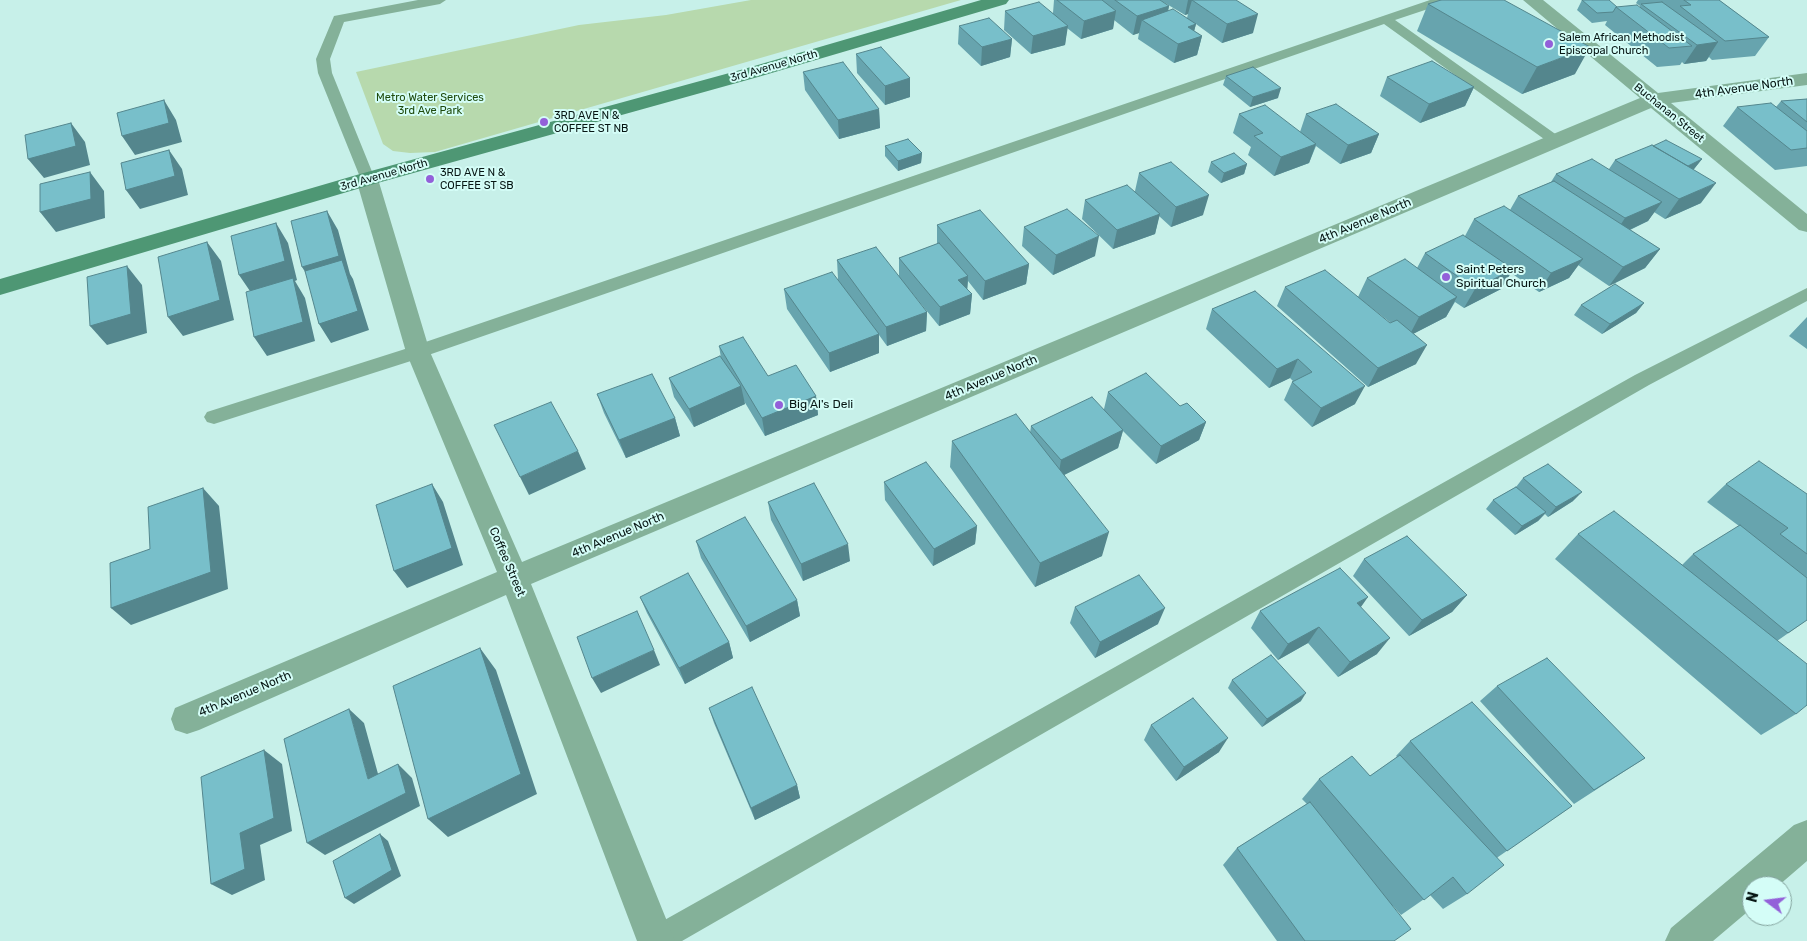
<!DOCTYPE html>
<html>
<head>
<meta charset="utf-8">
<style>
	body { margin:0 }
	#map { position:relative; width:1807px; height:941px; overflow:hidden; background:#c7f0e9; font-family:Rubik,sans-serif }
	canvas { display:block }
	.north { position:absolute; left:1742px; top:876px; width:50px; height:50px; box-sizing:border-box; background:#d4fdf7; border:1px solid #82a19c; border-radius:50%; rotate:285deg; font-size:14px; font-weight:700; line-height:20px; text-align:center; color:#071614 }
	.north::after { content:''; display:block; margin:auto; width:18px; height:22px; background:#9360d9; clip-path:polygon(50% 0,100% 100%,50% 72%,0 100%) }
</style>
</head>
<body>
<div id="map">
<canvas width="1807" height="941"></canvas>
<div class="north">N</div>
</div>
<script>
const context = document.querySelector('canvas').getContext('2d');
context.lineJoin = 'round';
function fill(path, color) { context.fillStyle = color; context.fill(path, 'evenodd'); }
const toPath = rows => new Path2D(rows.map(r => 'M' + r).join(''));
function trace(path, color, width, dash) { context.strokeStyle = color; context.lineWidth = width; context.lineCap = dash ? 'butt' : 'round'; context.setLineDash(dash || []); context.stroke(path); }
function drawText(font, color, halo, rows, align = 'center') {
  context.font = font + ' Rubik,sans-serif'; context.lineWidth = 4; context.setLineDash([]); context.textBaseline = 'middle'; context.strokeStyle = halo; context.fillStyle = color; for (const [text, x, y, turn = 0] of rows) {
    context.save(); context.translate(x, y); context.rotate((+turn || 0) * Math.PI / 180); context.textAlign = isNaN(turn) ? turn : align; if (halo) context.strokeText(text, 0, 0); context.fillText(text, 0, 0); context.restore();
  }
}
fill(toPath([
	[751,0,961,0,435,152,410,153,393,151,383,144,356,72,579,25,666,15]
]), '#b7d9ad');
fill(toPath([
	[418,0,446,0,440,4,344,22,330,59,332,73,375,179,372,182,367,184,362,182,318,73,316,59,334,16,418,0],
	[1430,0,1448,0,1446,3,1395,20,1561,138,1563,141,1561,144,1551,144,1384,24,414,360,214,424,207,422,204,417,207,412,402,350,1430,0],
	[1807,288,1807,301,1649,385,682,941,641,941,645,931,1635,375,1807,288]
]), '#84b199');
fill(toPath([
	[1523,0,1543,0,1658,93,1807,73,1807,85,1671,103,1807,214,1807,232,1799,230,1651,108,531,584,675,941,637,941,506,595,199,730,187,734,175,730,171,719,175,708,497,572,406,352,356,179,360,174,367,173,374,174,378,179,430,352,522,562,1640,98,1523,0],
	[1807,820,1807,861,1778,886,1752,886,1752,908,1713,941,1665,941,1671,928,1794,825,1807,820]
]), '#84b199');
fill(toPath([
	[981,0,1009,0,1006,4,758,77,374,184,0,295,0,279,360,174,744,69,981,0]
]), '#4e9774');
fill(toPath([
	[1054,0,1160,0,1169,6,1168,11,1187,18,1188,14,1185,15,1160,0,1236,0,1253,33,1222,43,1196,24,1194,31,1202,36,1197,55,1174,63,1138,39,1139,33,1133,35,1114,20,1113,29,1081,39,1067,28,1065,45,1031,54,1004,30,1005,11,1053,13],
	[1582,0,1617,7,1640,7,1640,6,1636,3,1638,0,1719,0,1769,37,1755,56,1712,60,1709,57,1706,61,1684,64,1682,62,1680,65,1657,67,1605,25,1607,21,1592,23,1577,10],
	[1428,4,1575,74,1522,94,1417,31],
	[959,26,1012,39,1010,57,981,66,958,44],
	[856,54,910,78,910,97,885,105,857,73],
	[803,72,879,109,880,128,839,139,805,90],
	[1226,76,1278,98,1250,107,1223,85],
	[1387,77,1474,87,1465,106,1420,123,1380,96],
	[1807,99,1807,166,1775,170,1723,126,1737,107,1776,107,1781,101],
	[1239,114,1300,132,1306,114,1379,134,1371,153,1340,164,1316,146,1309,163,1274,176,1248,155,1251,147,1233,133],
	[885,146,922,153,921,163,898,171,885,156],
	[1653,146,1702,159,1694,169,1693,170,1701,203,1665,219,1654,212,1648,221,1630,230,1660,249,1645,268,1609,286,1578,265,1569,278,1539,292,1511,273,1501,289,1464,308,1455,302,1446,317,1413,334,1416,364,1368,387,1277,306,1285,287,1358,297,1367,278,1417,268,1425,253,1465,236,1474,219,1510,210,1518,196,1551,182,1556,174,1609,169,1615,160],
	[1364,302,1391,323,1390,323],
	[1211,162,1247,164,1244,174,1221,183,1208,172],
	[1139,173,1203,215,1171,227,1159,216,1155,234,1113,249,1082,219,1085,200,1135,191],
	[937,225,1029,264,1026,284,983,300,968,281,967,289,972,294,970,314,939,326,904,283,927,312,926,331,887,346,879,335,879,353,830,372,787,309,784,289,838,279,837,260,899,277,899,258,937,244],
	[1024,227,1095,256,1053,275,1022,246],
	[1255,291,1355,404,1312,427,1284,400,1292,382,1293,381,1290,378,1269,388,1206,329,1212,309],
	[1644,303,1636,313,1602,334,1574,315,1581,305],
	[1807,317,1807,349,1789,336],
	[719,346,768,376,816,396,818,415,765,436,744,401,745,404,694,427,674,397,669,378,721,358],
	[1108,392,1180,406,1206,422,1199,440,1156,464,1123,431,1118,448,1064,475,1102,556,1035,587,950,467,952,441,1030,433,1031,426,1104,409],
	[597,394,675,418,680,436,626,458,604,413],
	[1523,478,1573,501,1548,517,1545,514,1538,521,1515,535,1486,509,1493,500,1516,487],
	[884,482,977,526,975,544,933,566,885,500],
	[1726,484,1807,494,1807,620,1777,641,1796,714,1761,735,1555,559,1578,534,1682,565,1693,554,1739,526,1707,502],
	[768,502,850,561,803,581,771,520],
	[696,541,797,600,800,616,750,642,701,558],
	[1364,559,1467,595,1452,612,1409,636,1353,576],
	[640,597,729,642,733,658,685,684,647,613],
	[1075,607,1158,624,1095,658,1070,623],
	[1360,607,1377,654,1338,677,1308,643,1278,660,1251,628,1260,611],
	[1232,680,1301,701,1262,727,1228,688],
	[1497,686,1645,758,1574,804,1480,701],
	[709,708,797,785,800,798,755,820,714,723],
	[1151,725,1219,752,1176,781,1144,740],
	[1410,741,1572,806,1498,857,1467,894,1443,909,1430,895,1401,915,1393,906,1394,941,1277,941,1223,865,1237,848,1307,804,1302,799,1319,779,1370,776,1397,757,1396,756]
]), '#67a4ae');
fill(toPath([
	[1188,0,1214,0,1192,0,1188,14,1185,15],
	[1169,6,1165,25,1142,20,1139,33,1133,35,1137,16],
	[1116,11,1113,29,1081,39,1084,21],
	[1258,14,1253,33,1222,43,1227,24],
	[1196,24,1192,39,1202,36,1197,55,1174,63,1178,44,1188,27],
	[1068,26,1065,45,1031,54,1033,36],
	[1012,39,1010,57,981,66,982,47],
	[1718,42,1706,61,1684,64,1697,45],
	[1590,47,1575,74,1522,94,1537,67],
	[910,78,910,97,885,105,885,86],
	[1474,87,1465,106,1420,123,1429,104],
	[1281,88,1278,98,1250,107,1253,97],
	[164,100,176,120,182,142,135,155,122,136],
	[879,109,880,128,839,139,838,120],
	[71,123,85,142,90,165,44,178,28,159],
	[1379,134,1371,153,1340,164,1348,145],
	[1316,144,1309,163,1274,176,1281,157],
	[169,150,182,169,188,195,140,209,126,190],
	[922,153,921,163,898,171,898,161],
	[1702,159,1694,169,1681,176,1688,166],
	[1247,164,1244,174,1221,183,1224,173],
	[90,172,104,191,105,218,56,232,40,212],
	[1716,183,1701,203,1665,219,1679,199],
	[1209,195,1203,215,1171,227,1176,207],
	[1662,202,1648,221,1612,238,1625,218],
	[327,211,338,230,350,274,353,279,369,330,331,343,319,324,314,286,302,267],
	[1160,214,1155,234,1113,249,1117,230],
	[276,223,288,243,297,280,295,281,305,298,315,341,267,356,254,337,252,294,239,275],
	[1099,236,1095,256,1053,275,1056,255],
	[207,242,221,261,234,320,183,336,168,317],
	[1660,249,1645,268,1609,286,1623,267],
	[1583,259,1569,278,1539,292,1551,273],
	[1029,264,1026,284,983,300,985,281],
	[127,266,142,285,147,333,107,345,90,326],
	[1513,269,1501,289,1464,308,1475,289],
	[968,276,967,295,958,280],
	[972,294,970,314,939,326,940,307],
	[1457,297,1446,317,1409,336,1419,317],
	[1644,303,1636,313,1602,334,1610,324],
	[927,312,926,331,887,346,886,327],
	[879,334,879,353,830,372,829,353],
	[1427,345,1416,364,1368,387,1378,368],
	[1298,359,1290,378,1269,388,1277,369],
	[741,386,745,404,694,427,689,409],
	[1365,386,1355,404,1312,427,1321,408],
	[816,396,818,415,765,436,762,418],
	[675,418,680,436,626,458,619,440],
	[1206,422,1199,440,1156,464,1161,446],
	[1123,430,1118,448,1058,478,1061,460],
	[578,451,586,469,529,495,520,477],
	[432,484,443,502,463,565,407,588,394,571],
	[203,488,219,506,228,589,131,625,111,608],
	[1582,492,1573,501,1548,517,1556,507],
	[1546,512,1538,521,1515,535,1522,526],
	[977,526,975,544,933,566,934,549],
	[1109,532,1102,556,1035,587,1040,563],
	[848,544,850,561,803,581,801,564],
	[1467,595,1452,612,1409,636,1422,620],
	[1368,597,1356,614,1357,603],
	[797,600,800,616,750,642,746,626],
	[1165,608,1158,624,1095,658,1100,642],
	[1319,627,1308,643,1278,660,1288,644],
	[1390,638,1377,654,1338,677,1350,662],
	[729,642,733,658,685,684,679,668],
	[480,648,496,670,537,794,448,837,428,819],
	[654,650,660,665,601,693,592,678],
	[1306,693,1301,701,1262,727,1267,719],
	[349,709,364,723,383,792,368,779],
	[1228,738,1219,752,1176,781,1184,767],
	[264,750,282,764,292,831,260,845,265,880,232,895,211,884,240,833],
	[398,764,412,778,420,806,325,855,307,843],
	[797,785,800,798,755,820,751,808],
	[380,834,388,841,401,876,354,904,345,898]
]), '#54868d');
const building = toPath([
	[1057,0,1102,0,1116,11,1084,21,1057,0],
	[1115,0,1160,0,1169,6,1137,16,1115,0],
	[1192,0,1236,0,1258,14,1227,24,1192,0],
	[1441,0,1504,0,1590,47,1537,67,1428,4,1441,0],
	[1582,0,1609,0,1617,7,1616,7,1613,12,1597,13,1582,0],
	[1684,0,1719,0,1769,37,1725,41,1680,6,1691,5,1684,0],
	[1039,2,1068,26,1033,36,1005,11,1039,2],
	[1662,2,1718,42,1697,45,1641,4,1662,2],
	[1637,5,1692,46,1669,48,1616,7,1637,5],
	[1173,9,1196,24,1188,27,1202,36,1178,44,1142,20,1173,9],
	[989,18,1012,39,982,47,959,26,989,18],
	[881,47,910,78,885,86,856,54,881,47],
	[1432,61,1474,87,1429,104,1387,77,1432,61],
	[843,62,879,109,838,120,803,72,843,62],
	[1253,67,1281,88,1253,97,1226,76,1253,67],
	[1807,99,1807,122,1781,101,1807,99],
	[164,100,169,123,122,136,117,113,164,100],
	[1771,103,1807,131,1807,148,1791,150,1737,107,1771,103],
	[1336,104,1379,134,1348,145,1306,114,1336,104],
	[1265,105,1316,144,1281,157,1254,136,1263,133,1239,114,1265,105],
	[71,123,76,146,28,159,25,135,71,123],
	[908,139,922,153,898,161,885,146,908,139],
	[1666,140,1702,159,1688,166,1653,146,1666,140],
	[1652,145,1716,183,1679,199,1615,160,1652,145],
	[169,150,175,176,126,190,121,163,169,150],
	[1234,153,1247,164,1224,173,1211,162,1234,153],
	[1592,159,1662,202,1625,218,1556,174,1592,159],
	[1171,162,1209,195,1176,207,1139,173,1171,162],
	[90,172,91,199,40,212,40,184,90,172],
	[1554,181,1660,249,1623,267,1518,196,1554,181],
	[1127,185,1160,214,1117,230,1085,200,1127,185],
	[1504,206,1583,259,1551,273,1474,219,1504,206],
	[1067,209,1099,236,1056,255,1024,227,1067,209],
	[980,210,1029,264,985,281,937,225,980,210],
	[327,211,339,256,302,267,291,221,327,211],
	[276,223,285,261,239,275,231,236,276,223],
	[1463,235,1513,269,1475,289,1425,253,1463,235],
	[207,242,220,300,168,317,158,257,207,242],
	[939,243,968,276,958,280,972,294,940,307,899,258,939,243],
	[876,247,927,312,886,327,837,260,876,247],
	[1405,259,1457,297,1419,317,1367,278,1405,259],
	[342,260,358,311,319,324,305,271,342,260],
	[127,266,131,314,90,326,87,277,127,266],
	[1325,270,1390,323,1397,320,1427,345,1378,368,1285,287,1325,270],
	[832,272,879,334,829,353,784,289,832,272],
	[293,278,303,322,254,337,246,292,293,278],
	[1615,284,1644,303,1610,324,1581,305,1615,284],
	[1255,291,1365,386,1321,408,1292,382,1312,372,1298,359,1277,369,1212,309,1255,291],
	[743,337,768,376,796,365,816,396,762,418,719,346,743,337],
	[720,356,741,386,689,409,669,378,720,356],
	[1146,373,1180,406,1187,403,1206,422,1161,446,1108,392,1146,373],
	[652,374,675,418,619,440,597,394,652,374],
	[1092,397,1123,430,1061,460,1031,426,1092,397],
	[551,402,578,451,520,477,494,425,551,402],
	[1016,414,1109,532,1040,563,952,441,1016,414],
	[1759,461,1807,494,1807,554,1780,534,1788,528,1726,484,1759,461],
	[926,462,977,526,934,549,884,482,926,462],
	[1548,464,1582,492,1556,507,1523,478,1548,464],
	[814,483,848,544,801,564,768,502,814,483],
	[432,484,452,548,394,571,376,505,432,484],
	[1516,487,1546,512,1522,526,1493,500,1516,487],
	[203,488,211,572,111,608,110,563,150,549,148,507,203,488],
	[1614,511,1807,664,1807,705,1796,714,1578,534,1614,511],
	[745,517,797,600,746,626,696,541,745,517],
	[1740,525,1807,578,1807,620,1788,633,1693,554,1740,525],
	[1407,536,1467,595,1422,620,1364,559,1407,536],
	[1340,568,1368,597,1357,603,1390,638,1350,662,1319,627,1288,644,1260,611,1340,568],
	[688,573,729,642,679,668,640,597,688,573],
	[1139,575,1165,608,1100,642,1075,607,1139,575],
	[637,611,654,650,592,678,577,637,637,611],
	[480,648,521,774,428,819,393,686,480,648],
	[1271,655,1306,693,1267,719,1232,680,1271,655],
	[1547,658,1645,758,1594,790,1497,686,1547,658],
	[752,687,797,785,751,808,709,708,752,687],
	[1193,698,1228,738,1184,767,1151,725,1193,698],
	[1472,702,1572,806,1507,851,1410,741,1472,702],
	[349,709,368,779,398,764,406,793,307,843,284,739,349,709],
	[264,750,274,818,240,833,245,869,211,884,201,777,264,750],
	[1400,755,1504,865,1467,894,1453,877,1424,900,1319,779,1352,756,1370,776,1400,755],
	[1310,802,1411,929,1394,941,1305,941,1237,848,1310,802],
	[380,834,392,870,345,898,333,861,380,834]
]);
fill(building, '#78bfca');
trace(building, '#54868d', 1);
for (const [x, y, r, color] of [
	[1549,44,5,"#9360d9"],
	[544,122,5,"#9360d9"],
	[430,179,5,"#9360d9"],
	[1446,277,5,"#9360d9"],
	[779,405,5,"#9360d9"]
]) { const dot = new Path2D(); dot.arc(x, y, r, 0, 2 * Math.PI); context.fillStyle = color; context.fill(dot); trace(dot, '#d4fdf7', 2); }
drawText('11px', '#071614', '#d4fdf7', [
	["Salem African Methodist",1559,38],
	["Episcopal Church",1559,51],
	["3RD AVE N &",554,116],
	["COFFEE ST NB",554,129],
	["3RD AVE N &",440,173],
	["COFFEE ST SB",440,186]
], 'left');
drawText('11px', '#071614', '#d4fdf7', [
	["3rd Avenue North",774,66,-16],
	["Buchanan Street",1669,113,39],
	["3rd Avenue North",384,175,-16]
]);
drawText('11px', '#1d490a', '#d4fdf7', [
	["Metro Water Services",430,98],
	["3rd Ave Park",430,111]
]);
drawText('12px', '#071614', '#d4fdf7', [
	["4th Avenue North",1744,88,-8],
	["4th Avenue North",1365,221,-23],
	["4th Avenue North",991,378,-23],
	["4th Avenue North",618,535,-23],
	["Coffee Street",507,562,67],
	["4th Avenue North",245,694,-23]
]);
drawText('12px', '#071614', '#d4fdf7', [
	["Saint Peters",1456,270],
	["Spiritual Church",1456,284],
	["Big Al's Deli",789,405]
], 'left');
</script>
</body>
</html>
